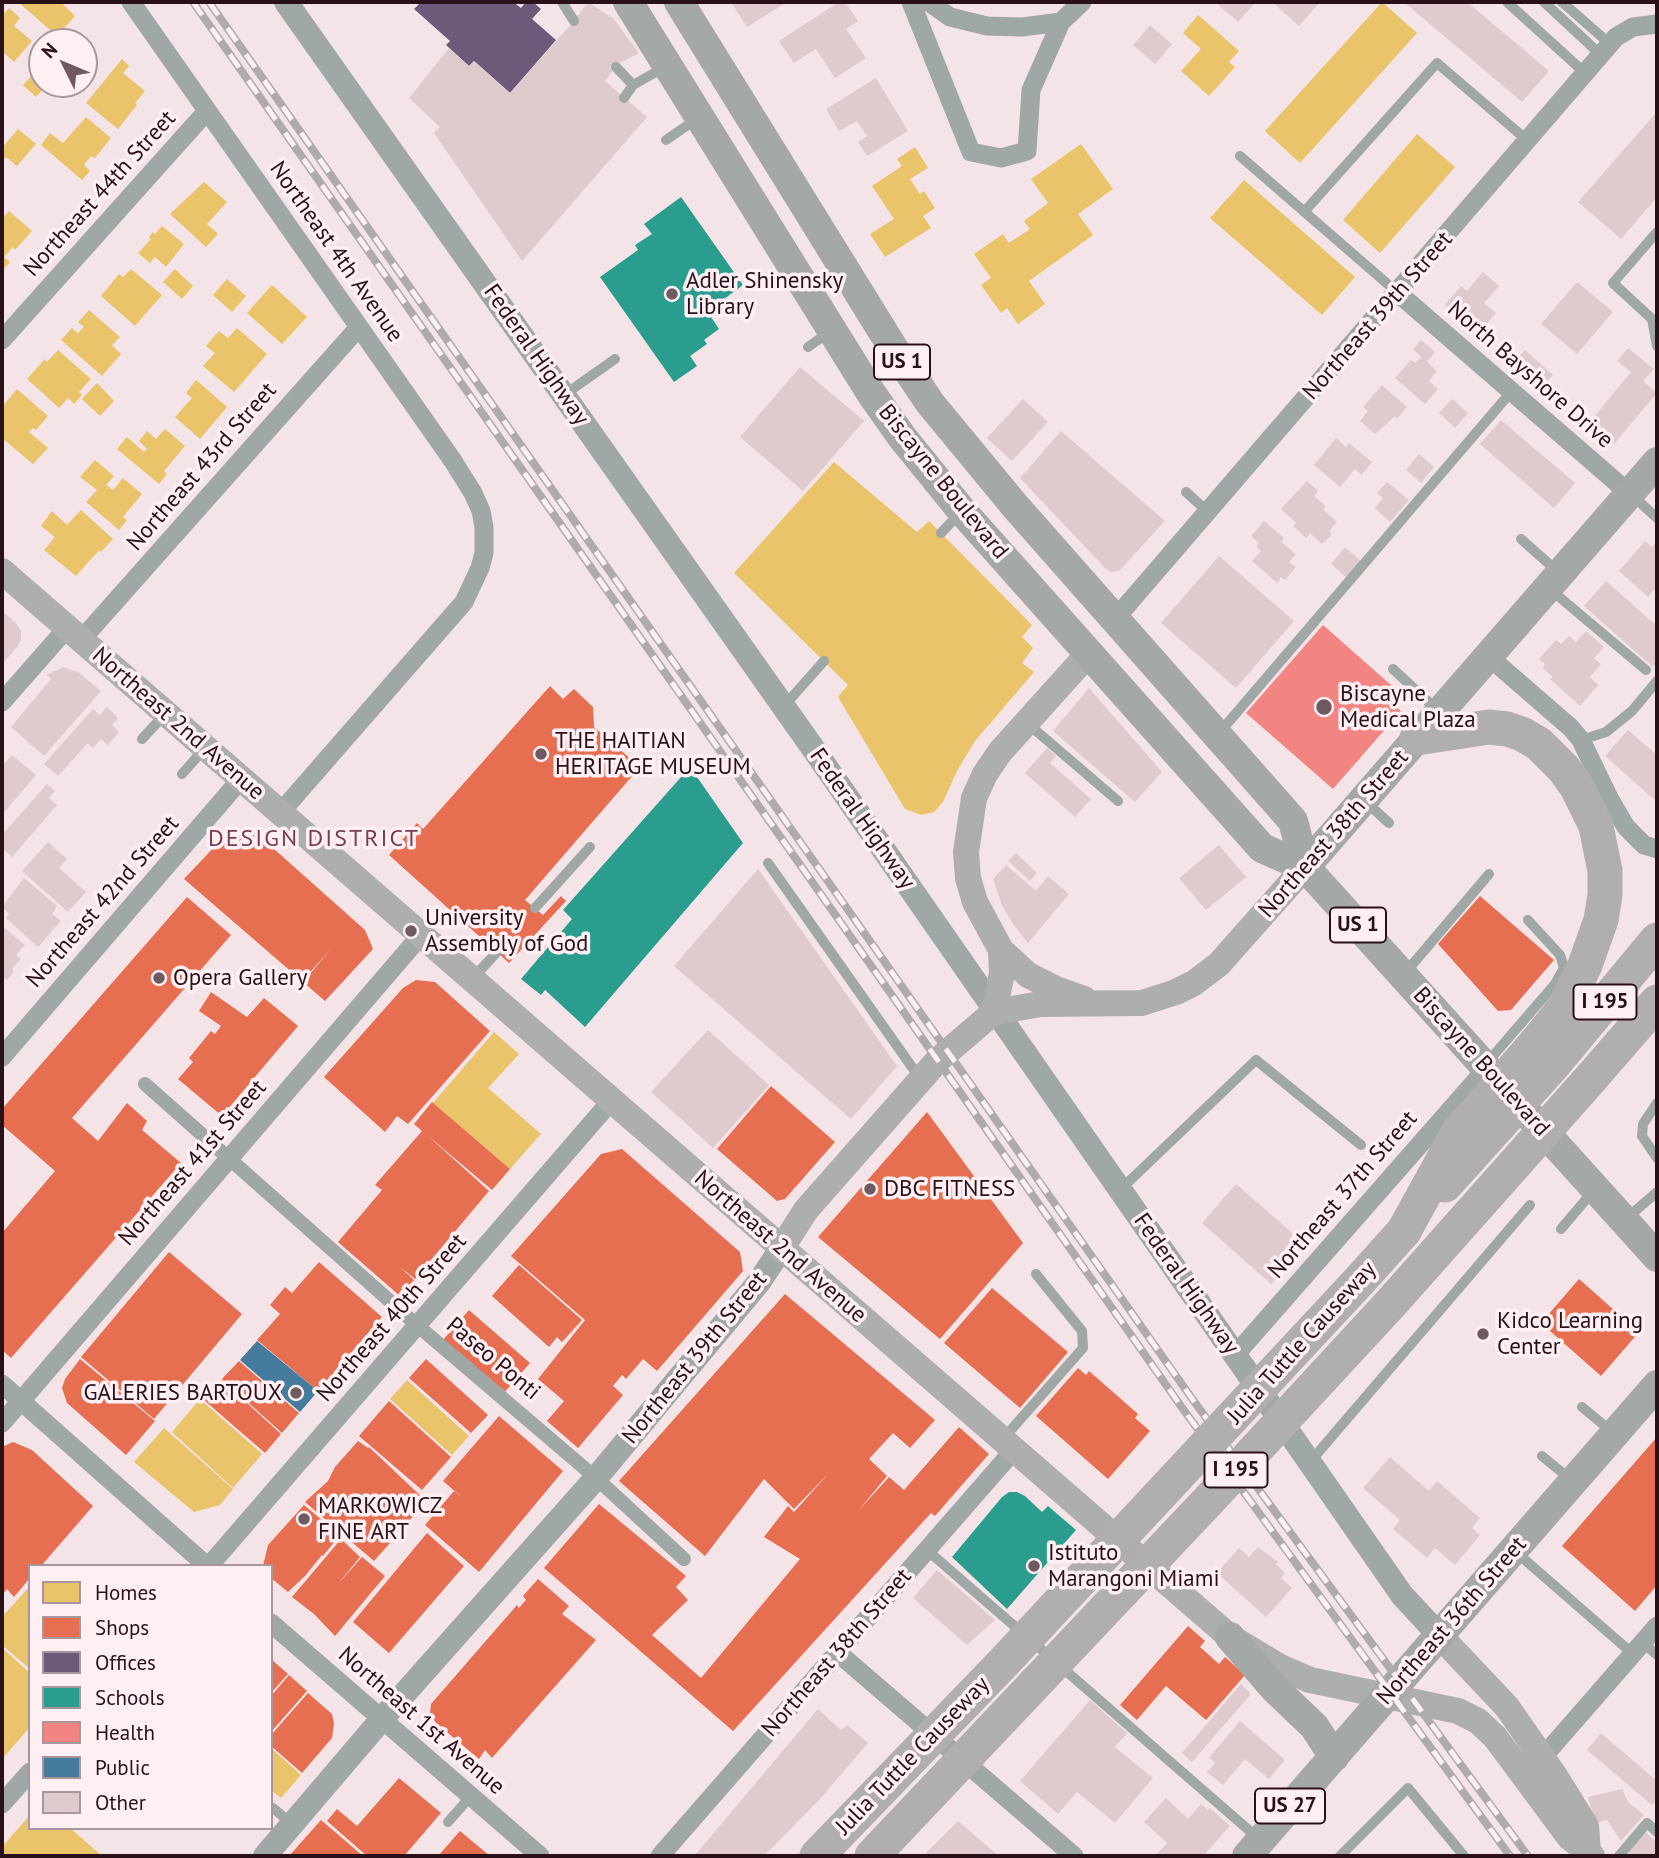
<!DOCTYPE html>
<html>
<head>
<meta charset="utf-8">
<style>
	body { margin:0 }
	#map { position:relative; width:1659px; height:1858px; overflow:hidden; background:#f4e4e8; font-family:"PT Sans",sans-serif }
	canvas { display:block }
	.frame { position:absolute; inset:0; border:4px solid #291019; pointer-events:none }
	.legend { position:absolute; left:28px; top:1564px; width:245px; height:266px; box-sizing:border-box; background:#feeff3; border:2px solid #a9969c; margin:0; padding:9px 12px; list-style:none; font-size:21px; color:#291019 }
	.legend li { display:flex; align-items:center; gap:14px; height:35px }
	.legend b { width:35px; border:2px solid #a9969c }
	.north { position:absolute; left:28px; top:28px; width:70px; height:70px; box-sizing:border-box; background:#feeff3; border:2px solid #a9969c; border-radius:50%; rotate:313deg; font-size:19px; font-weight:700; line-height:28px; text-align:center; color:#291019 }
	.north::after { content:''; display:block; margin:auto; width:24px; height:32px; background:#705a61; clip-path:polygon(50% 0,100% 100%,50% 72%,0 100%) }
</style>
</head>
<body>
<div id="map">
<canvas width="1659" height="1858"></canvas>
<div class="frame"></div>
<ul class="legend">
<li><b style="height:19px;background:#e9c46a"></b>Homes</li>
<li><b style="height:19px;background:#e76f51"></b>Shops</li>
<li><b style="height:19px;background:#6d597a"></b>Offices</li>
<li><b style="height:19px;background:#2a9d8f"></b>Schools</li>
<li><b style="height:19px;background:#f28482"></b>Health</li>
<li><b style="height:19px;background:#457b9d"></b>Public</li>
<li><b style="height:19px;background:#dfcacd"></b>Other</li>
</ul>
<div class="north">N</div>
</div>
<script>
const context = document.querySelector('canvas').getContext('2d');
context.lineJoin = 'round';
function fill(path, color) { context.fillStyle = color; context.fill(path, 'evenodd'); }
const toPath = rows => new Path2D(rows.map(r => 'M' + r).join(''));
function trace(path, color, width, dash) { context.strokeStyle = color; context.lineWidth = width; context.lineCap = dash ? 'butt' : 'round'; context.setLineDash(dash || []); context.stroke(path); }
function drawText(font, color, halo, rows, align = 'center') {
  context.font = font + ' "PT Sans",sans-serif'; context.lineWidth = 7; context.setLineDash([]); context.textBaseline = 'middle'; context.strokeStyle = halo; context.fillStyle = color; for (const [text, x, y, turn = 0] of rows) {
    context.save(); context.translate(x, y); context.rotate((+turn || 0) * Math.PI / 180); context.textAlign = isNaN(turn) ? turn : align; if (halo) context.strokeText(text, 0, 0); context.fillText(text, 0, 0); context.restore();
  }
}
fill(toPath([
	[18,2,61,2,75,16,57,36],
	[1382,2,1417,33,1300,163,1265,131],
	[9,8,20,18,14,26,32,41,14,62,2,51,2,16],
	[1198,15,1239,51,1229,62,1235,67,1209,96,1181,71,1201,49,1183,33],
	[122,59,129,66,123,73,145,91,135,103,137,105,118,129,86,103],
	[35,72,42,79,42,84,48,84,36,97,23,85],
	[86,117,111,138,95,158,91,156,84,165,90,171,82,180,41,145,50,133,63,143],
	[18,129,36,144,17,166,6,157,2,161,2,148],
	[1417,134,1455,167,1380,253,1343,220],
	[1081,144,1113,189,1078,214,1093,235,1029,281,1045,304,1018,324,1007,308,1001,313,981,285,991,278,974,254,1003,234,1009,243,1030,229,1024,221,1048,203,1031,179],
	[915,147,928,168,910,179,920,194,924,191,935,208,923,216,931,228,885,257,870,234,894,219,872,186,902,166,897,159],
	[1244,180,1355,277,1322,315,1210,218],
	[204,182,227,202,207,224,218,234,206,247,170,214],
	[9,211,32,231,15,250,13,247,4,257,10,262,2,271,2,219],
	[162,226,184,244,166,267,155,257,150,263,138,253,151,239,149,237,153,232,155,234],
	[131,269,162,295,135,326,101,296,119,274,123,277],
	[175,269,193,286,182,299,163,282],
	[227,279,246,296,232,312,213,295],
	[272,285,307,317,282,344,247,313],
	[89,310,120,337,112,345,121,354,102,376,61,340,72,328,78,333,84,327,78,322],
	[237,328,267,354,234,392,203,366,215,353,206,346,219,331,228,338],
	[58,350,91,379,79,392,82,395,74,404,68,398,59,408,27,379,45,359,47,362],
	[196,380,227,407,200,439,175,417,192,398,186,393],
	[97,383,114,401,100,416,82,399],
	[17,389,48,416,36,430,33,428,29,432,48,448,33,464,2,438,2,407],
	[165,429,185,446,164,471,167,474,159,484,117,449,127,437,144,452,147,449,139,441,147,431,156,439],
	[95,460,114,476,106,485,113,490,123,478,142,494,123,517,127,520,119,530,86,502,97,490,80,477],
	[834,462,917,532,929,521,1032,625,1022,637,1033,648,1022,663,1034,672,975,741,958,769,943,802,934,812,921,815,905,809,838,697,848,685,734,573],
	[81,510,113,539,101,552,99,550,76,576,44,550,55,537,41,526,52,511,67,525],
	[494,1032,519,1054,488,1088,541,1134,510,1169,433,1103],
	[407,1380,469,1436,452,1455,390,1399],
	[200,1399,262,1454,233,1488,172,1432],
	[164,1428,233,1489,220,1505,194,1512,134,1462],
	[30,1586,30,1669,2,1645,2,1617],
	[2,1648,30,1673,30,1727,2,1759],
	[271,1748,301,1775,281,1798,271,1790],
	[30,1815,30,1828,70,1828,102,1856,2,1856,2,1847]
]), '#e9c46a');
fill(toPath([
	[550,686,563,699,574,689,593,707,594,727,640,767,525,900,543,915,561,896,566,901,509,963,389,855,417,823,423,829],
	[233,827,255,832,365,930,373,949,325,1001,303,982,331,949,302,981,184,879],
	[1480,896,1554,960,1511,1010,1498,1011,1438,944],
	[187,897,231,935,72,1118,98,1141,127,1103,147,1121,142,1130,181,1163,11,1358,2,1350,2,1233,55,1171,2,1125,2,1109],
	[416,980,435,982,490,1031,408,1124,397,1116,385,1132,324,1077,403,988],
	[211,992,247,1017,264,998,298,1026,222,1116,178,1079,193,1062,189,1058,211,1031,215,1034,221,1026,199,1011],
	[771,1086,835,1142,785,1199,777,1201,717,1149],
	[432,1102,510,1169,492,1190,427,1135,489,1191,415,1279,400,1267,414,1280,400,1296,338,1242,382,1190,375,1185,422,1131,414,1124],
	[927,1112,1023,1243,940,1339,818,1237],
	[622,1149,740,1252,743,1271,657,1371,643,1359,626,1379,622,1375,613,1386,623,1395,578,1448,547,1421,564,1401,538,1379,585,1320,511,1256,601,1154],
	[169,1252,242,1314,154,1419,81,1357],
	[319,1262,382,1317,318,1391,257,1340,280,1314,270,1305,285,1287,292,1293],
	[519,1265,582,1320,562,1342,557,1337,549,1347,492,1296],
	[1579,1279,1639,1332,1601,1376,1541,1323],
	[992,1288,1068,1352,1020,1408,944,1343],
	[785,1294,935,1420,910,1448,893,1433,869,1459,887,1476,858,1511,889,1477,904,1490,959,1427,989,1454,935,1516,931,1513,733,1731,544,1568,599,1504,686,1576,676,1587,688,1600,652,1635,701,1678,800,1559,764,1537,788,1506,794,1512,829,1473,794,1509,764,1479,705,1556,619,1481],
	[469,1310,530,1363,503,1394,442,1341],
	[80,1359,155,1421,126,1455,67,1403,62,1388,65,1379],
	[426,1359,488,1415,471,1433,409,1378],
	[239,1361,299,1413,282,1433,222,1379],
	[1078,1368,1086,1375,1089,1371,1138,1414,1135,1418,1150,1431,1108,1479,1036,1416],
	[222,1380,281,1434,265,1453,204,1400],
	[389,1401,451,1457,422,1490,359,1436],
	[499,1416,563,1471,479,1572,425,1525,454,1491,464,1499,443,1481],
	[1657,1437,1657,1585,1635,1611,1562,1546],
	[358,1441,368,1448,369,1447,425,1500,404,1528,400,1523,384,1540,390,1543,374,1561,305,1502,328,1481,335,1467],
	[13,1442,32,1450,93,1506,41,1566,30,1566,30,1578,14,1597,7,1589,2,1595,2,1447],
	[304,1505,340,1535,323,1556,322,1555,305,1576,288,1592,271,1578,271,1566,263,1566,268,1545],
	[427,1533,464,1566,389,1653,353,1622],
	[341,1539,360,1557,337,1585,362,1557,385,1576,335,1636,314,1614,292,1597],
	[538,1579,569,1606,562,1614,596,1640,492,1758,485,1750,479,1759,436,1723,430,1713,431,1704,517,1605,519,1608,526,1600,523,1596],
	[1188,1626,1205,1641,1200,1647,1219,1664,1225,1657,1245,1675,1206,1720,1166,1686,1137,1720,1120,1705],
	[271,1659,288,1674,271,1693],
	[289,1675,307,1691,271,1732,271,1696],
	[308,1693,332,1714,334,1724,332,1738,302,1773,271,1746,271,1735],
	[399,1778,441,1813,404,1856,367,1856,327,1821,337,1809,357,1826],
	[321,1820,363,1856,289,1856],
	[460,1831,490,1856,438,1856]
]), '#e76f51');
fill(toPath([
	[421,2,513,2,521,8,526,2,533,2,541,9,532,19,556,40,510,93,474,61,469,66,446,45,450,41,414,9]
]), '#6d597a');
fill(toPath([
	[681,197,743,285,720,302,724,308,711,317,719,329,704,340,707,344,690,356,697,366,674,382,600,277,638,250,635,245,652,234,644,224],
	[690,767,743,843,585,1027,545,990,541,995,521,979,572,919,563,910],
	[1009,1492,1017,1492,1025,1496,1042,1512,1048,1506,1076,1530,1007,1609,952,1557,1002,1497]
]), '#2a9d8f');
fill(toPath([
	[1323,625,1400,693,1391,702,1401,711,1333,789,1246,713]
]), '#f28482');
fill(toPath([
	[257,1341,318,1391,300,1412,240,1360]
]), '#457b9d');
fill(toPath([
	[588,2,613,18,639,53,618,64,605,81,647,117,522,261,434,133,440,127,409,98,449,48,469,66,474,61,510,93,574,21],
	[731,2,787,2,747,27],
	[839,2,845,2,858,21,846,29,866,58,835,78,816,49,794,63,779,41],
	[1215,2,1256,2,1238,22],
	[1272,2,1320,2,1299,26],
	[1404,2,1467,2,1549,71,1522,102],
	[1150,25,1172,44,1155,64,1133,45],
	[876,78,908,131,867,156,858,142,867,136,857,121,839,131,826,109],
	[1656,113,1657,197,1621,239,1578,202],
	[1483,272,1499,286,1484,303,1496,313,1478,334,1445,305,1461,286,1467,291],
	[1577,282,1613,312,1577,354,1541,324],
	[1421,340,1435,352,1427,362,1437,371,1429,381,1438,389,1425,404,1395,378,1411,360,1415,363,1421,357,1413,349],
	[1628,348,1654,369,1643,381,1657,393,1613,445,1588,424,1631,372,1617,361],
	[1525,350,1553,375,1536,393,1508,369],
	[800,367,864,421,803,491,740,437],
	[1382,385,1407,407,1397,419,1395,416,1375,434,1360,421,1368,411,1363,407],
	[1023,399,1048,422,1012,461,987,438],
	[1452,399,1468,413,1455,428,1439,413],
	[1501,420,1575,483,1554,508,1480,444],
	[1061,431,1165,521,1119,571,1111,572,1105,568,1020,478],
	[1336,438,1346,447,1349,443,1372,462,1362,475,1355,469,1340,487,1314,465],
	[1419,454,1434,467,1421,483,1406,470],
	[1307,481,1318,491,1314,496,1326,506,1323,509,1337,522,1329,531,1332,534,1322,544,1310,533,1306,538,1293,526,1296,523,1281,509],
	[1387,482,1409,500,1390,522,1375,508,1383,498,1377,493],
	[1264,521,1284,538,1281,542,1296,554,1289,562,1296,567,1285,580,1281,577,1277,583,1252,561,1261,551,1257,547,1258,542,1251,536],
	[1645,541,1652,547,1657,541,1657,586,1648,597,1619,571],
	[1345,547,1361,561,1347,578,1331,564],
	[1219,556,1294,621,1236,688,1161,623],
	[1606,581,1657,626,1657,662,1653,667,1584,606],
	[2,611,15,622,21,631,21,640,17,647,2,664],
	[1586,631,1604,647,1594,658,1601,664,1590,677,1598,685,1580,706,1550,679,1553,677,1543,668,1545,664,1539,659,1556,640,1561,644,1569,636,1576,642],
	[63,667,78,672,101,691,44,756,11,727,51,679,47,675],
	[1089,688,1162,772,1135,802,1053,731],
	[107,707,118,718,112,725,119,732,108,745,101,739,93,748,88,743,58,776,44,764,93,709,100,715],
	[1628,730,1657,755,1657,802,1605,756],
	[1047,748,1056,756,1050,763,1091,799,1075,817,1025,773],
	[12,755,36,775,2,815,2,766],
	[47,784,55,791,49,798,57,805,12,857,2,848,2,835],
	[48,842,67,859,59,868,86,892,68,912,22,871],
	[1219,845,1246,877,1206,910,1179,878],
	[1016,853,1037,873,1030,881,1008,861],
	[1006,865,1036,891,1048,876,1069,894,1028,943,1013,924,1002,905,993,879],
	[758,869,897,1066,851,1119,674,966],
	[24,878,57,906,52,914,61,921,38,947,6,918,9,914,2,907],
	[5,928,25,945,16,955,21,959,12,969,14,972,7,980,2,975,2,931],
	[708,1030,769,1085,713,1148,651,1092],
	[1236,1184,1306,1245,1271,1284,1202,1223],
	[1390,1457,1429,1491,1437,1481,1480,1518,1472,1528,1480,1535,1455,1565,1435,1548,1427,1558,1393,1529,1400,1520,1363,1488],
	[1258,1547,1278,1562,1276,1564,1285,1573,1281,1578,1292,1588,1266,1617,1217,1573,1239,1548,1249,1557],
	[937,1570,995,1620,967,1645,913,1598],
	[1241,1684,1251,1694,1192,1762,1182,1753],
	[1090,1700,1127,1733,1115,1747,1153,1778,1115,1823,1077,1792,1058,1814,1020,1781],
	[818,1709,841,1730,847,1725,868,1743,820,1799,764,1856,698,1856,696,1854],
	[1240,1721,1285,1760,1269,1779,1245,1759,1223,1785,1207,1772,1215,1763,1209,1758],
	[1601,1733,1657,1781,1657,1799,1652,1805,1587,1750],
	[1622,1789,1628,1802,1644,1815,1621,1841,1607,1820,1595,1823,1588,1797],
	[1166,1798,1188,1819,1201,1804,1208,1810,1210,1808,1230,1826,1203,1856,1155,1856,1167,1843,1144,1822],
	[958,1821,999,1856,923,1856],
	[1644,1831,1657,1842,1657,1856,1631,1856,1627,1850]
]), '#dfcacd');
trace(toPath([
	[562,2,574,21],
	[1507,2,1585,73],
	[1544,2,1601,55],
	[1562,2,1610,44],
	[616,67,633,85,665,67],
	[624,98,633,85],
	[666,140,698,118],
	[1240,156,1398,293],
	[1304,212,1437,63,1528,141],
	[1657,232,1613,283,1652,319,1657,346],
	[808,347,828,333],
	[564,395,615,359],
	[1186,492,1208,512],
	[1633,496,1657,518],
	[941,533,960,513],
	[1521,539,1557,571],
	[1551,590,1646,670],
	[1393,669,1436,709],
	[784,706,824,661],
	[1027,723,1118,801],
	[1220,732,1511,392],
	[142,739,165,714],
	[1581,740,1606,732,1632,711,1657,681],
	[182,774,205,748],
	[1366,802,1389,823],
	[768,863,919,1077],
	[535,908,590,847],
	[1406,972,1489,874],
	[473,978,497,952],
	[1486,1064,1555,984,1564,968,1560,955,1528,920],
	[1657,1103,1643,1124,1642,1136,1657,1158],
	[1120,1190,1256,1060,1361,1145],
	[1627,1218,1657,1192],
	[1561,1229,1594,1190],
	[1582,1407,1611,1431],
	[1003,1439,1083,1348,1082,1331,1036,1274],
	[1542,1456,1570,1479],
	[1310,1462,1530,1205],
	[927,1550,1259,1839],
	[1517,1553,1633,1654],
	[1643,1643,1657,1655],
	[273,1808,292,1824],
	[448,1822,470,1797],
	[1340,1856,1408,1788,1464,1856],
	[1619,1856,1647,1823,1657,1832]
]), '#a0a8a7', 10);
trace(toPath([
	[145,1084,418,1326,596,1478,684,1559]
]), '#a0a8a7', 14);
trace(toPath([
	[131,2,453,461,473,493,481,511,484,527,484,553,480,568,464,602,280,813],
	[911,2,971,152,1001,158,1027,151,1031,90,1061,22,1082,2],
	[929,2,950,17,987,26,1022,27,1061,22],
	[1398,293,1630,494],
	[2,340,207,111],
	[1115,619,1616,37,1633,27,1657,24],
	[81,640,359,327],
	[1488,656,1571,728,1581,740,1609,798,1626,827,1644,845,1657,849],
	[2,702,67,628],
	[2,1057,241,779],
	[1236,1354,1487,1068],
	[2,1384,207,1566],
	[2,1423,422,934],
	[209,1566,611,1101],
	[271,1623,540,1856],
	[837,1652,1074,1856],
	[1542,1758,1657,1626],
	[2,1804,30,1772],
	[660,1856,1014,1450]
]), '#a0a8a7', 19);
trace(toPath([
	[286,2,810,744,1402,1595,1439,1635],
	[265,1856,381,1720,596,1478,759,1282,781,1249]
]), '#a0a8a7', 24);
trace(toPath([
	[2,571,1230,1637,1280,1667,1310,1680,1458,1711,1478,1721,1495,1737,1570,1838,1588,1851,1592,1856],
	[1001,950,1028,975,1056,989,1084,999],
	[994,1012,1041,1004,1142,1003,1176,992,1194,983,1219,964,1305,867],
	[781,1249,806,1210,938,1060,994,1012,1002,973,1001,950,975,902,968,878,966,852,974,798,985,774,1000,752,1089,653],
	[1439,1635,1507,1707,1555,1776,1586,1826,1588,1851]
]), '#adaeae', 26);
trace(toPath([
	[628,2,871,393,902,437,962,511,1262,848,1305,867,1657,1257],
	[679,2,895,351,930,403,1015,506,1293,821,1305,867],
	[1305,867,1657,462],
	[1230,1637,1274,1688,1314,1726,1334,1757],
	[1247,1856,1657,1385]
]), '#a4a8a7', 30);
trace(toPath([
	[1417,738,1489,727,1507,729,1522,734,1539,744,1564,769,1577,787,1596,826,1605,871,1605,895,1601,920,1585,965,1565,1007,1535,1044],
	[1553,1065,1657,940],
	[1592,1077,1657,1002],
	[1361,1279,1404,1231]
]), '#b1aeb0', 35);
const rail = toPath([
	[193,2,1183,1409,1510,1856],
	[209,2,1193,1400,1528,1856]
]);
trace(rail, '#aeabac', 8);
trace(rail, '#feeff3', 5, [16]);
trace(toPath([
	[1445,1185,1553,1065],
	[1404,1231,1458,1133,1535,1044],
	[817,1856,1005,1661,1361,1279],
	[872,1856,1209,1500,1392,1302,1592,1077]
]), '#b1aeb0', 35);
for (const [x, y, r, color] of [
	[672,294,7,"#705a61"],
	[1324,707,9,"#705a61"],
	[541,754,7,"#705a61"],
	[411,931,7,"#705a61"],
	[159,978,7,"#705a61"],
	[870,1189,7,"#705a61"],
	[1483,1334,7,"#705a61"],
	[296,1393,7,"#705a61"],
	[304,1519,7,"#705a61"],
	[1034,1566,7,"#705a61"]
]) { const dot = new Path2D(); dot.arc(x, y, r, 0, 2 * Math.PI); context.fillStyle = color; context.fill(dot); trace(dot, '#feeff3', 2.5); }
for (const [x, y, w] of [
	[902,362,56],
	[1358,925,56],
	[1605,1002,63],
	[1236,1470,63],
	[1290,1806,70]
]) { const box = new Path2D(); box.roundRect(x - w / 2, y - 17.5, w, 35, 5); context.fillStyle = '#feeff3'; context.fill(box); trace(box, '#291019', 2); }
drawText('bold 21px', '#291019', null, [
	["US 1",902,362],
	["US 1",1358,925],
	["I 195",1605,1002],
	["I 195",1236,1470],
	["US 27",1290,1806]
]);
drawText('23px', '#291019', '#feeff3', [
	["Northeast 44th Street",100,194,-48],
	["Northeast 4th Avenue",336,252,55],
	["Northeast 39th Street",1378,316,-49],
	["Federal Highway",536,355,55],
	["North Bayshore Drive",1530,375,41],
	["Northeast 43rd Street",202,467,-49],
	["Biscayne Boulevard",943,482,51],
	["Northeast 2nd Avenue",178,724,41],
	["Federal Highway",862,819,55],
	["Northeast 38th Street",1334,834,-49],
	["Northeast 42nd Street",103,902,-49],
	["Biscayne Boulevard",1481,1062,48],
	["Northeast 41st Street",193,1163,-49],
	["Northeast 37th Street",1343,1195,-49],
	["Northeast 2nd Avenue",780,1247,41],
	["Federal Highway",1186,1284,55],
	["Northeast 40th Street",392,1318,-49],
	["Julia Tuttle Causeway",1302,1343,-48],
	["Northeast 39th Street",695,1358,-51],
	["Paseo Ponti",493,1359,40],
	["Northeast 36th Street",1452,1621,-49],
	["Northeast 38th Street",837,1653,-49],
	["Northeast 1st Avenue",421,1721,41],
	["Julia Tuttle Causeway",913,1756,-46]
]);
drawText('23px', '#291019', '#feeff3', [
	["Adler Shinensky",686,281],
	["Library",686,307],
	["Biscayne",1340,694],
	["Medical Plaza",1340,720],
	["THE HAITIAN",555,741],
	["HERITAGE MUSEUM",555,767],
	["University",425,918],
	["Assembly of God",425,944],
	["Opera Gallery",173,978],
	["DBC FITNESS",884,1189],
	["Kidco Learning",1497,1321],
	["Center",1497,1347],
	["GALERIES BARTOUX",282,1393,"right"],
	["MARKOWICZ",318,1506],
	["FINE ART",318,1532],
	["Istituto",1048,1553],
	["Marangoni Miami",1048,1579]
], 'left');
context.letterSpacing = '2px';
drawText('24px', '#7a3d52', '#feeff3', [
	["DESIGN DISTRICT",314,839]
]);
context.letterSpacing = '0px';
</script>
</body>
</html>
